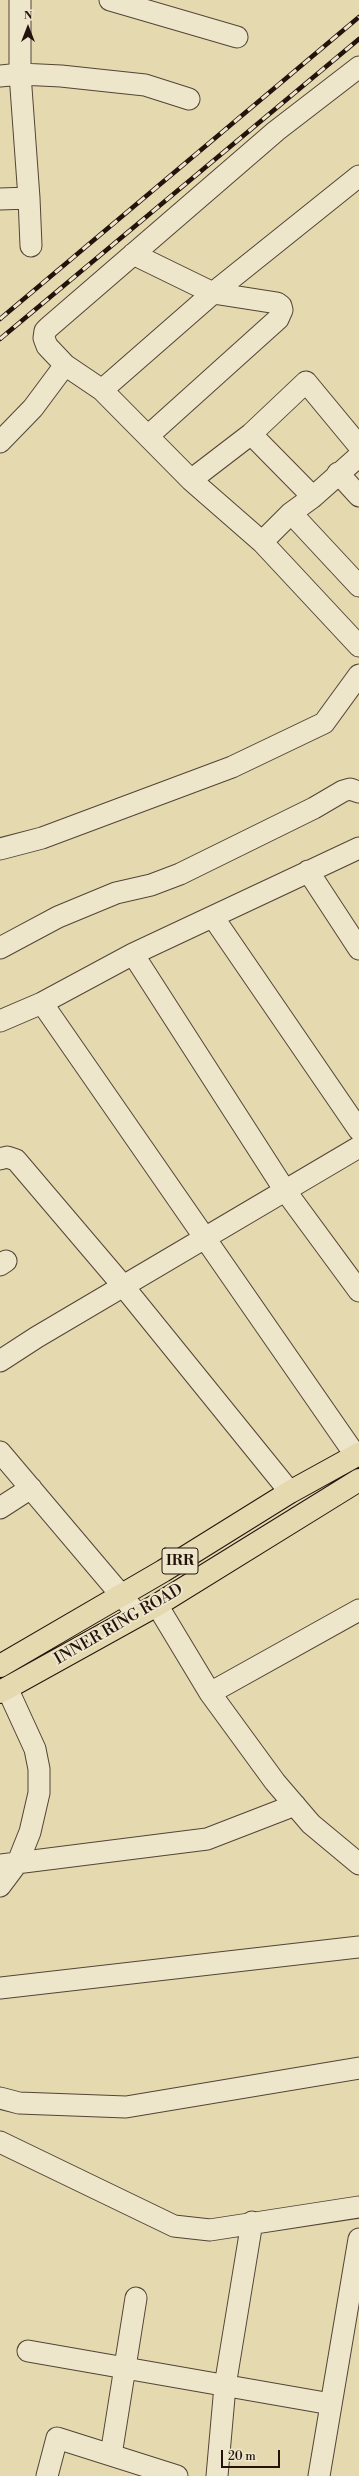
<!DOCTYPE html>
<html>
<head>
<meta charset="utf-8">
<style>
	body { margin:0 }
	#map { position:relative; width:359px; height:2476px; overflow:hidden; background:#e4d9af; font-family:"Libre Bodoni",serif }
	canvas { display:block }
	.north { position:absolute; left:8px; top:8px; width:40px; height:40px; -webkit-text-stroke:3px #ede6cb; paint-order:stroke; rotate:0deg; font-size:11px; font-weight:700; line-height:16px; text-align:center; color:#24130d }
	.north::after { content:''; display:block; margin:auto; width:14px; height:18px; background:#24130d; clip-path:polygon(50% 0,100% 100%,50% 72%,0 100%) }
	.scale { position:absolute; left:221px; top:2450px; width:59px; height:18px; box-sizing:border-box; border:2px solid #24130d; border-top:0; padding-left:5px; font-size:12px; line-height:14px; white-space:nowrap; color:#24130d; -webkit-text-stroke:3px #ede6cb; paint-order:stroke }
</style>
</head>
<body>
<div id="map">
<canvas width="359" height="2476"></canvas>
<div class="north">N</div>
<div class="scale">20 m</div>
</div>
<script>
const context = document.querySelector('canvas').getContext('2d');
context.lineJoin = 'round';
const toPath = rows => new Path2D(rows.map(r => 'M' + r).join(''));
function trace(path, color, width, dash) { context.strokeStyle = color; context.lineWidth = width; context.lineCap = dash ? 'butt' : 'round'; context.setLineDash(dash || []); context.stroke(path); }
function drawText(font, color, halo, rows, align = 'center') {
  context.font = font + ' "Libre Bodoni",serif'; context.lineWidth = 4; context.setLineDash([]); context.textBaseline = 'middle'; context.strokeStyle = halo; context.fillStyle = color; for (const [text, x, y, turn = 0] of rows) {
    context.save(); context.translate(x, y); context.rotate((+turn || 0) * Math.PI / 180); context.textAlign = isNaN(turn) ? turn : align; if (halo) context.strokeText(text, 0, 0); context.fillText(text, 0, 0); context.restore();
  }
}
const street = toPath([
	[110,0,237,37],
	[359,67,276,131,49,327,45,331,44,338,47,346,65,365,102,390,191,480,262,542,359,646],
	[0,76,20,74,20,0],
	[29,198,31,246],
	[0,199,29,198,20,74,61,76,145,85,189,99],
	[133,254,213,293,277,303,281,306,282,310,278,319,148,436],
	[102,390,213,293,359,176],
	[251,434,313,497],
	[0,442,33,408,65,365],
	[338,473,359,496],
	[191,480,251,434,306,382,359,446],
	[291,513,359,586],
	[262,542,291,513,313,497,359,456],
	[0,849,42,838,232,767,324,723,359,675],
	[308,871,359,949],
	[213,917,359,1130],
	[0,948,58,917,116,893,151,885,180,874,314,808,343,791,350,789,359,792],
	[133,954,284,1189,359,1291],
	[42,1003,356,1456],
	[0,1021,42,1003,133,954,359,848],
	[0,1159,7,1157,16,1160,124,1287,290,1492],
	[0,1265,6,1261],
	[0,1361,37,1337,359,1147],
	[0,1452,138,1615],
	[0,1508,31,1488],
	[157,1605,210,1693,275,1782,311,1824,359,1864],
	[210,1693,359,1610],
	[0,1865,207,1839,295,1805],
	[0,1886,18,1862,30,1832,39,1793,39,1769,35,1749,7,1688],
	[0,1988,359,1947],
	[0,2098,19,2103,126,2107,359,2068],
	[0,2142,174,2226,210,2230,359,2207],
	[28,2351,331,2404],
	[111,2455,136,2298],
	[47,2476,57,2438,177,2476],
	[217,2476,225,2386,252,2222],
	[319,2476,359,2239]
]);
const highway = toPath([
	[0,1666,163,1571,290,1492,359,1454],
	[0,1692,157,1605,359,1480]
]);
trace(street, '#544436', 23);
trace(highway, '#24130d', 24);
trace(street, '#ede6cb', 21);
trace(highway, '#e4d9af', 22);
const rail = toPath([
	[0,319,359,17],
	[0,339,359,39]
]);
trace(rail, '#24130d', 4.5);
trace(rail, '#ede6cb', 3, [9]);
for (const [x, y, w] of [
	[180,1561,36]
]) { const box = new Path2D(); box.roundRect(x - w / 2, y - 13, w, 26, 3); context.fillStyle = '#ede6cb'; context.fill(box); trace(box, '#24130d', 1); }
drawText('bold 15px', '#24130d', null, [
	["IRR",180,1561]
]);
drawText('16px', '#24130d', '#ede6cb', [
	["INNER RING ROAD",119,1625,-30]
]);
</script>
</body>
</html>
